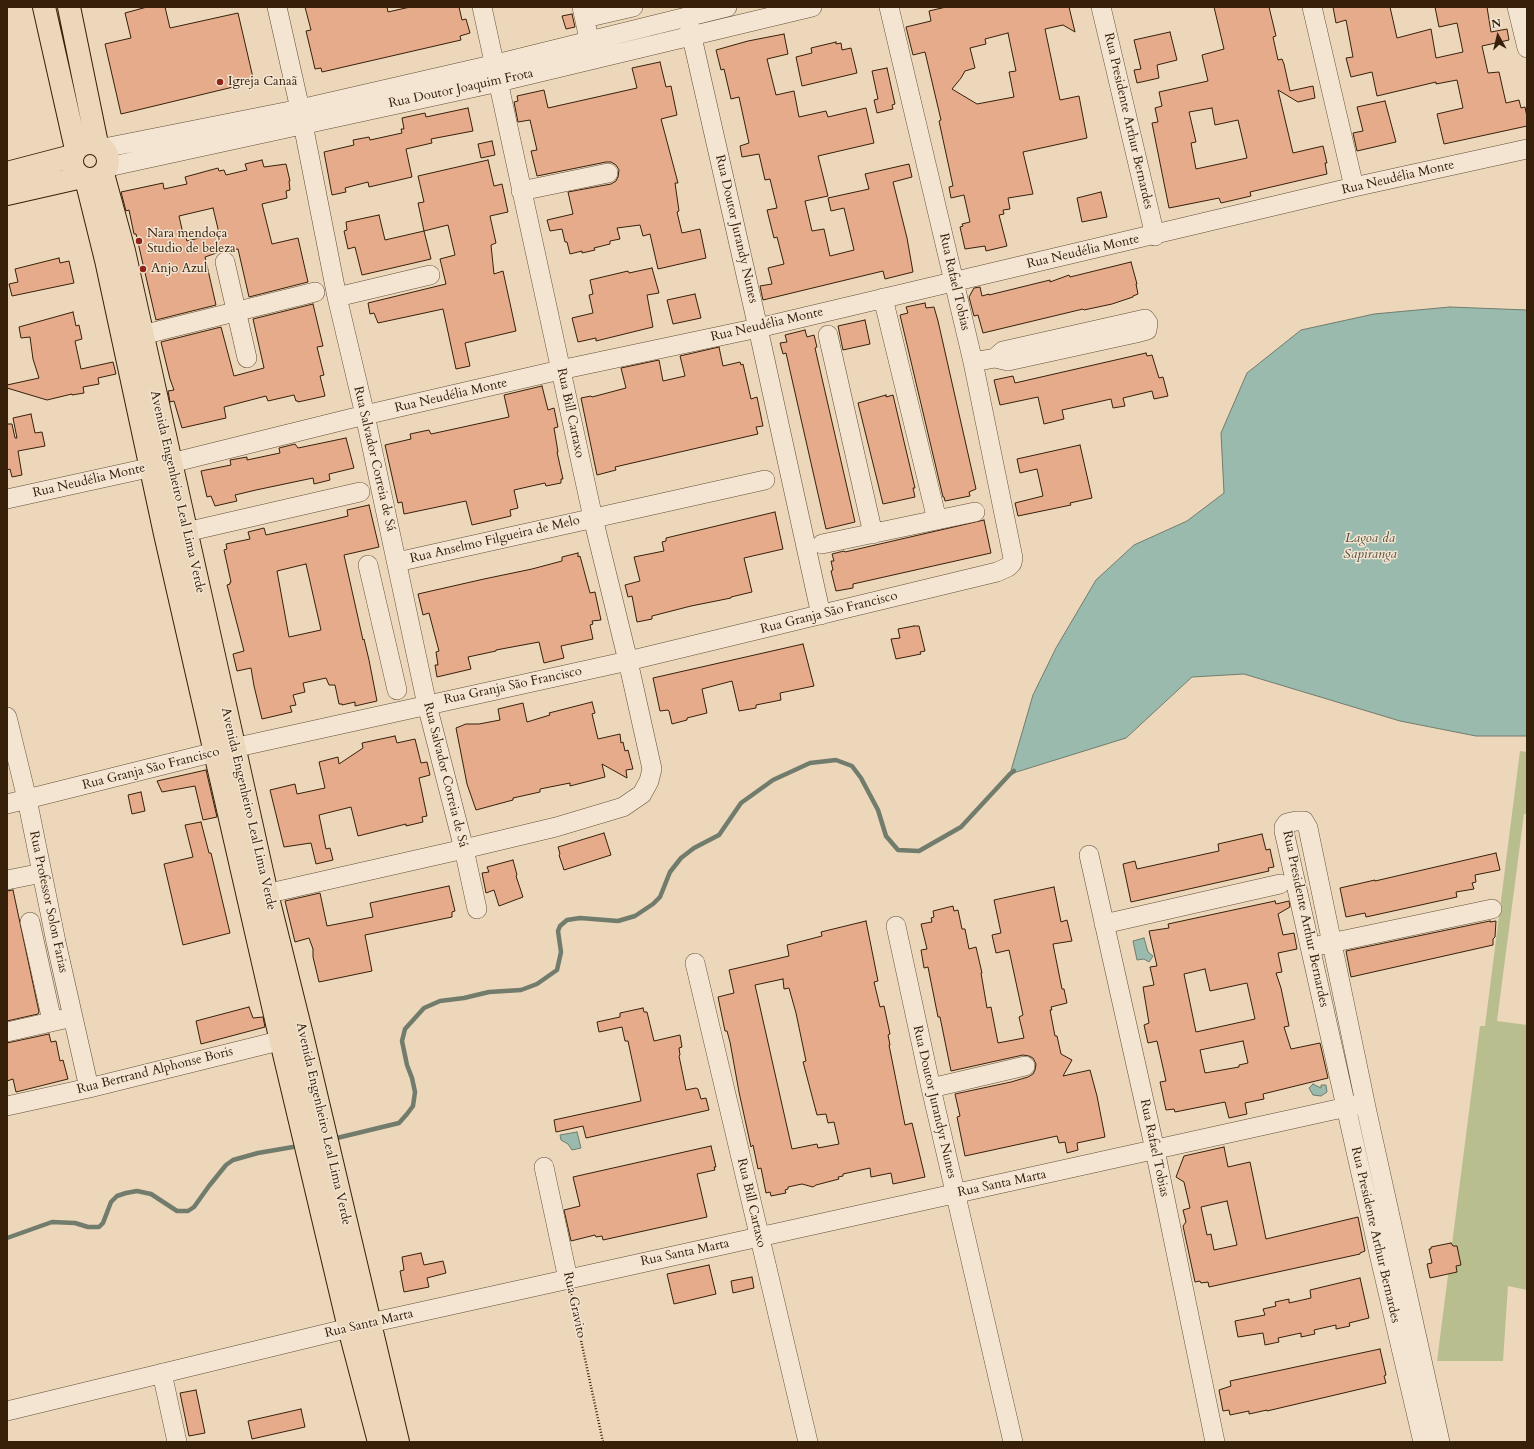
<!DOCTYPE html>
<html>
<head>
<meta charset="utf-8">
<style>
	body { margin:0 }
	#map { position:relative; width:1534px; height:1449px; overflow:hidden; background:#ecd7ba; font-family:Cardo,serif }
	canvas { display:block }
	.frame { position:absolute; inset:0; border:8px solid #36200a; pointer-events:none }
	.north { position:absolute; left:1478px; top:16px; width:40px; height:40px; -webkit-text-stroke:3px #f3e5d2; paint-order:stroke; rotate:352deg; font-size:11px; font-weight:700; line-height:16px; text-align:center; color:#36200a }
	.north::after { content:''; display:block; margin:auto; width:14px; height:18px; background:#36200a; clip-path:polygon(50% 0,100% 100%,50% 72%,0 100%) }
</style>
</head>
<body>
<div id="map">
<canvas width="1534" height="1449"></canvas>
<div class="frame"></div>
<div class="north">N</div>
</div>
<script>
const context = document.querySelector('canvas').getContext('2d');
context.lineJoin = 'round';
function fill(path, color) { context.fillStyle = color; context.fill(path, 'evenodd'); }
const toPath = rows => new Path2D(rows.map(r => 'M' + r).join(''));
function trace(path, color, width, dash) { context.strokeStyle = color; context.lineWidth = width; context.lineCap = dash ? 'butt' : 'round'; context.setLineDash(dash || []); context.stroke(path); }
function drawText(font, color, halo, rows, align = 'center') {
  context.font = font + ' Cardo,serif'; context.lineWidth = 3; context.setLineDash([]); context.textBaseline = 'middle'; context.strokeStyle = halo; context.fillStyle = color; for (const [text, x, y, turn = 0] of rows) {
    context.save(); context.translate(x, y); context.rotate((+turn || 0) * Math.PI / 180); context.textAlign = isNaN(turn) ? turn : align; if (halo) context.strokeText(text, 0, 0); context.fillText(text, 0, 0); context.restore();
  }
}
fill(toPath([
	[1520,751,1527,752,1527,814,1524,814,1497,1021,1527,1025,1527,1290,1508,1286,1503,1361,1437,1361,1480,1026,1485,1026]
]), '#b9be8f');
const water = toPath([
	[1450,307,1527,310,1527,736,1476,736,1400,721,1244,674,1192,677,1126,738,1010,774,1033,695,1056,648,1096,580,1134,545,1187,521,1224,493,1221,433,1247,373,1301,330,1374,314,1450,307],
	[1144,938,1148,952,1153,956,1149,962,1144,959,1137,960,1133,941,1144,938],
	[1313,1084,1321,1088,1321,1085,1326,1085,1327,1092,1321,1096,1313,1095,1309,1088,1313,1084],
	[577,1132,581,1148,572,1150,568,1144,561,1140,560,1135,577,1132]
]);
fill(water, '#99baad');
trace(water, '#717c6c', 1);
trace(toPath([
	[337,1138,399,1123,407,1114,413,1106,415,1092,412,1078,407,1065,402,1041,405,1029,424,1008,440,1001,464,998,489,992,521,990,537,984,557,970,561,952,558,931,560,926,567,920,580,918,618,921,635,916,653,904,660,897,670,872,681,858,694,848,719,835,741,803,773,780,810,763,836,760,852,766,861,778,878,810,886,836,898,850,919,851,961,827,1010,774,1014,771],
	[7,1238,52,1222,75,1223,88,1227,99,1227,103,1223,111,1202,117,1196,126,1193,137,1191,151,1194,177,1211,188,1211,194,1207,209,1186,226,1165,233,1160,258,1153,293,1147]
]), '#717c6c', 4.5);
const building = toPath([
	[147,7,165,7,170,28,238,13,254,82,121,114,105,44,131,38,125,13,147,7],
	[305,7,387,7,388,12,410,7,459,7,462,20,466,19,470,33,460,36,461,40,322,72,321,68,315,69,312,56,306,31,311,30,305,7],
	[946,7,1069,7,1075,32,1063,25,1045,29,1060,100,1079,96,1087,138,1023,152,1033,194,1008,198,1010,209,1003,210,1004,214,999,215,1007,246,986,251,985,246,965,249,960,227,963,226,962,224,970,222,964,195,951,198,949,187,953,186,939,121,941,120,925,52,913,55,906,27,931,21,929,11,946,7],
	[1008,33,1016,71,1009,72,1014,97,977,104,952,89,961,78,965,71,975,68,970,48,986,44,985,39,1008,33],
	[1214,7,1269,7,1276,36,1273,37,1278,60,1282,59,1284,64,1290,91,1313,86,1315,98,1298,102,1278,90,1293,153,1323,146,1327,163,1325,163,1327,174,1250,192,1251,196,1221,203,1219,198,1169,208,1152,123,1158,122,1155,108,1162,106,1159,92,1208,81,1202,55,1224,49,1214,7],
	[1212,108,1215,125,1238,120,1247,158,1196,169,1191,143,1196,142,1189,112,1212,108],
	[1333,7,1390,7,1397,38,1431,29,1436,58,1463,52,1457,23,1439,27,1435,7,1487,7,1491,32,1507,29,1509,40,1482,46,1488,73,1499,72,1506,103,1519,100,1521,108,1525,107,1527,117,1527,126,1444,144,1437,114,1463,108,1457,80,1436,84,1436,82,1377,96,1372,72,1351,77,1346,58,1353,57,1346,20,1336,23,1333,7],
	[572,14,575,27,566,29,562,16,572,14],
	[1170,32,1177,60,1157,65,1159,78,1137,83,1134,70,1141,69,1134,40,1170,32],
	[784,34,788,54,767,59,776,95,794,91,799,117,826,111,828,117,866,108,874,143,818,156,828,196,805,201,812,231,824,229,830,256,854,250,844,208,831,211,828,198,869,189,865,174,909,164,912,177,893,182,907,238,913,272,885,279,883,271,763,300,760,286,772,284,768,268,784,264,777,237,774,238,767,210,777,208,770,179,765,180,759,154,742,157,740,146,749,143,739,97,731,99,724,69,721,70,716,50,748,41,784,34],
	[836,42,836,44,841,43,842,50,851,48,857,73,802,86,796,57,812,53,811,48,836,42],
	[660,62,666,87,671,86,677,115,661,119,678,183,675,183,679,211,677,212,682,233,700,229,706,258,658,269,650,234,643,236,640,225,617,228,620,239,610,241,610,244,594,248,595,250,582,253,582,251,570,254,567,242,565,242,562,229,550,231,547,220,573,214,568,192,611,184,616,181,618,177,619,170,616,165,611,162,606,162,537,176,531,151,537,150,530,120,518,122,514,102,518,101,517,96,544,90,548,108,637,88,632,68,660,62],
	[887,68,895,104,892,105,893,109,877,113,874,100,878,99,872,71,887,68],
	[1385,101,1396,142,1357,151,1353,133,1363,131,1357,107,1385,101],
	[468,108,473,131,431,139,432,143,406,149,412,177,369,187,368,182,345,188,346,192,332,195,324,152,354,145,353,140,369,137,370,140,402,133,401,129,404,129,402,118,425,113,426,117,468,108],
	[492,141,495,155,481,158,478,144,492,141],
	[262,160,264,167,286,164,290,181,289,181,290,190,286,191,287,198,262,204,272,244,298,238,308,282,249,297,238,249,222,251,205,257,216,305,156,320,136,234,134,234,129,210,126,211,121,192,163,183,164,189,187,184,185,177,218,168,219,171,224,170,226,175,247,170,245,164,262,160],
	[213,208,219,233,187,241,186,238,184,238,179,216,213,208],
	[488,160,494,186,502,184,508,212,490,216,496,243,491,245,494,274,503,271,516,331,465,343,470,366,456,369,443,309,378,323,374,313,370,314,368,303,446,284,440,259,455,255,448,225,424,231,418,203,424,202,418,176,488,160],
	[1101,192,1107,217,1082,222,1077,198,1101,192],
	[379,215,385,240,424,231,431,259,362,275,355,247,348,249,344,231,347,230,346,222,379,215],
	[59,258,60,263,69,261,74,283,12,296,9,284,18,282,15,269,59,258],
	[1131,262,1137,284,1136,284,1138,294,1133,296,1133,297,1112,304,1084,310,1083,309,983,333,978,315,974,316,969,297,974,288,980,287,982,296,989,294,989,295,1050,280,1050,282,1069,275,1070,277,1131,262],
	[652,268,659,293,647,295,653,327,596,341,596,338,578,342,572,318,593,313,589,295,593,294,590,280,628,271,629,273,652,268],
	[695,294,701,318,673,324,667,300,695,294],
	[925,303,926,308,934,307,938,321,976,489,969,492,970,496,945,501,944,497,943,497,900,315,908,313,906,307,925,303],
	[313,304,323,346,317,347,324,375,320,376,325,396,298,402,298,401,296,401,294,395,268,401,266,396,224,407,226,418,182,428,174,401,170,402,168,391,174,390,170,379,161,342,221,327,234,376,264,368,253,319,313,304],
	[73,312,76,326,79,325,82,339,75,341,81,369,113,362,116,374,98,378,99,384,83,387,84,393,72,395,72,394,47,400,7,388,7,385,39,378,33,359,30,337,21,338,19,327,73,312],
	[865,320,870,344,843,350,838,326,865,320],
	[805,330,807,337,814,335,817,347,815,348,855,522,826,529,786,353,783,354,780,343,787,342,785,335,805,330],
	[719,347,723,366,740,362,741,365,743,364,751,399,757,397,763,426,756,427,758,434,615,467,616,470,597,475,581,398,591,396,592,397,626,388,621,368,659,360,663,381,685,376,680,356,719,347],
	[1146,353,1147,356,1152,355,1159,378,1163,377,1168,396,1154,399,1152,391,1123,398,1125,406,1113,408,1111,399,1062,410,1064,419,1044,424,1038,397,1000,405,994,380,1013,376,1015,383,1146,353],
	[542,386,548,410,554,408,558,427,554,428,558,452,557,452,563,479,561,479,561,483,546,486,545,483,514,490,518,508,510,510,511,516,472,525,466,501,404,514,402,502,398,503,385,445,411,439,410,434,429,430,431,434,509,417,504,395,542,386],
	[886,395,886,397,893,395,915,488,913,488,915,497,883,504,858,403,886,395],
	[31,414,35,433,42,432,45,446,18,451,22,475,12,477,10,469,7,470,7,424,12,424,15,438,17,438,13,418,31,414],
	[346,438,354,468,329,474,330,480,314,484,313,478,256,490,235,495,237,501,215,506,211,496,207,497,201,471,231,465,230,460,247,457,247,460,280,453,279,448,295,444,298,448,346,438],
	[1080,445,1092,498,1070,503,1071,505,1018,516,1015,503,1043,496,1037,469,1020,473,1017,459,1080,445],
	[369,505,379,547,344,555,363,640,364,639,369,660,377,701,355,706,355,702,342,705,342,704,339,704,335,685,329,685,326,678,303,683,305,692,293,695,296,705,290,706,292,712,262,719,254,686,251,668,237,671,233,654,244,651,227,585,230,584,230,582,231,582,224,550,227,549,226,544,250,539,248,532,264,528,266,535,323,522,348,516,347,510,369,505],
	[306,564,321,630,289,637,277,571,306,564],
	[775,512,783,549,744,558,752,592,731,597,731,598,691,606,652,616,652,619,637,622,632,596,628,597,625,585,640,581,634,557,664,551,662,542,666,541,666,538,775,512],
	[984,520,991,553,853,584,853,588,836,591,831,571,833,570,831,561,834,561,832,554,844,551,845,552,984,520],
	[578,553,578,557,580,556,590,593,595,592,601,620,592,621,593,624,590,625,593,639,561,646,564,658,544,663,539,642,496,650,496,651,468,657,471,669,437,677,435,665,438,665,436,652,439,651,429,613,423,615,418,594,484,579,532,569,562,561,562,557,578,553],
	[914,626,919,626,925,651,920,652,921,654,896,659,891,639,900,638,898,629,914,626],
	[803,644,814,686,780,693,781,700,756,705,756,708,739,711,732,681,702,689,707,713,687,718,687,720,672,724,669,711,668,710,660,711,653,678,803,644],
	[592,702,595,713,592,714,598,739,620,734,621,743,623,742,625,751,628,750,633,769,626,770,627,778,602,764,605,777,570,786,570,783,540,789,540,792,513,798,513,800,476,810,467,784,456,728,466,724,479,724,500,720,498,709,523,703,527,722,550,715,549,713,592,702],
	[395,736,397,743,415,739,421,763,427,762,430,775,419,778,427,816,422,817,423,822,406,826,406,824,358,836,351,807,319,815,326,849,330,848,333,860,316,864,311,843,284,847,270,790,295,784,297,794,325,788,319,762,338,757,339,764,363,748,362,743,395,736],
	[206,770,217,817,203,820,195,786,162,792,157,781,206,770],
	[141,792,145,811,132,814,128,795,141,792],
	[201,822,209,853,211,853,230,933,183,945,164,864,193,857,185,825,201,822],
	[604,833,611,855,564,870,559,855,560,854,558,847,604,833],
	[1262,834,1266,850,1270,849,1274,867,1268,868,1269,871,1131,902,1123,864,1135,861,1137,869,1219,851,1218,844,1262,834],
	[1496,853,1500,870,1475,875,1476,882,1472,883,1474,889,1456,892,1457,897,1366,917,1365,913,1346,917,1340,888,1375,880,1375,881,1496,853],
	[513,860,517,875,516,876,523,897,499,906,494,890,486,893,482,873,489,872,487,867,513,860],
	[449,886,455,911,452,912,452,917,365,935,372,971,319,982,313,957,313,949,309,938,295,942,285,901,320,893,327,926,373,917,370,903,449,886],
	[1054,887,1061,922,1067,920,1072,941,1053,944,1062,989,1064,989,1067,1003,1051,1007,1052,1010,1050,1010,1055,1036,1057,1036,1061,1054,1072,1060,1063,1076,1090,1070,1097,1096,1105,1137,1077,1143,1078,1150,1067,1153,1065,1142,1059,1143,1057,1136,965,1156,957,1117,960,1116,955,1094,1011,1082,1028,1077,1033,1074,1035,1070,1036,1064,1033,1058,1029,1056,1023,1055,951,1071,940,1017,938,1017,928,967,924,968,921,950,927,949,921,924,932,922,931,918,934,917,933,911,953,906,954,911,958,910,962,929,965,929,969,949,976,947,982,973,981,973,987,1008,991,1007,998,1043,1024,1038,1019,1017,1023,1015,1009,950,996,953,992,935,1001,933,994,900,1054,887],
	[13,890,39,1012,38,1014,7,1021,7,891,13,890],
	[1275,901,1276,904,1289,901,1290,907,1278,914,1283,935,1294,933,1297,949,1278,953,1282,972,1276,973,1281,988,1289,1026,1284,1027,1291,1049,1320,1043,1328,1078,1263,1094,1264,1099,1245,1103,1247,1114,1229,1118,1225,1102,1175,1112,1174,1109,1166,1110,1160,1082,1166,1081,1157,1041,1148,1043,1144,1025,1149,1023,1143,987,1154,985,1150,967,1157,966,1149,931,1169,928,1168,924,1275,901],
	[1205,969,1210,991,1247,983,1255,1019,1196,1032,1184,974,1205,969],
	[1243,1041,1248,1063,1239,1065,1239,1067,1205,1073,1200,1050,1243,1041],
	[866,921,878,981,874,982,880,1007,884,1006,890,1034,888,1035,890,1045,889,1045,905,1125,912,1123,925,1177,893,1184,891,1173,871,1177,870,1168,843,1174,843,1176,838,1177,839,1179,816,1185,813,1187,802,1184,788,1187,788,1189,785,1190,786,1193,771,1196,770,1192,766,1193,761,1168,758,1169,753,1145,751,1147,739,1092,730,1042,727,1031,725,1031,718,997,734,993,729,970,789,956,787,945,822,936,821,932,866,921],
	[783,979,784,989,789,988,796,1013,806,1061,803,1062,817,1115,826,1114,828,1123,834,1122,839,1144,818,1148,817,1144,792,1149,755,985,783,979],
	[1490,921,1490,922,1496,921,1495,937,1493,939,1493,945,1351,977,1346,951,1490,921],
	[249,1007,253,1018,263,1017,265,1027,201,1044,196,1021,249,1007],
	[643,1008,644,1012,647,1012,654,1041,680,1035,682,1047,679,1048,680,1055,679,1056,686,1090,696,1088,698,1089,701,1099,706,1098,709,1110,586,1138,583,1126,556,1132,554,1120,641,1101,628,1041,625,1041,622,1027,599,1032,597,1022,620,1017,620,1013,643,1008],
	[49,1034,51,1042,56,1041,60,1061,63,1060,68,1079,16,1092,13,1079,7,1081,7,1043,49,1034],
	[711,1146,716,1167,714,1167,715,1170,697,1174,707,1217,603,1240,602,1236,596,1237,595,1235,571,1241,564,1210,580,1206,573,1177,711,1146],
	[1224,1147,1228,1167,1250,1162,1266,1239,1358,1217,1365,1251,1360,1253,1360,1254,1209,1287,1208,1282,1201,1283,1200,1281,1195,1282,1183,1226,1186,1222,1183,1210,1190,1208,1184,1182,1176,1177,1184,1156,1224,1147],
	[1227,1201,1237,1245,1214,1250,1211,1234,1207,1235,1201,1207,1227,1201],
	[1451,1243,1453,1246,1457,1246,1461,1265,1456,1266,1457,1272,1430,1278,1427,1264,1432,1263,1429,1249,1431,1249,1431,1247,1451,1243],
	[421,1253,424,1265,443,1261,446,1273,427,1278,429,1287,404,1292,400,1271,404,1270,402,1257,421,1253],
	[709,1265,716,1294,674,1304,667,1274,709,1265],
	[752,1277,754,1288,733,1293,731,1281,752,1277],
	[1360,1278,1369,1318,1349,1323,1350,1326,1336,1329,1336,1325,1314,1330,1315,1334,1301,1337,1301,1333,1278,1338,1279,1342,1265,1345,1263,1333,1238,1337,1235,1321,1265,1315,1263,1309,1276,1306,1275,1302,1289,1299,1289,1303,1311,1298,1310,1290,1360,1278],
	[1380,1349,1386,1375,1384,1376,1386,1383,1267,1411,1267,1410,1249,1414,1249,1411,1230,1415,1229,1410,1223,1411,1219,1390,1231,1386,1230,1381,1380,1349],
	[196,1390,205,1433,189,1436,180,1393,196,1390],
	[301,1409,305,1427,252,1439,248,1421,301,1409]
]);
fill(building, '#e5ab8b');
trace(building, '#36200a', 1);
const minor = toPath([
	[277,7,300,109,337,297,365,415,427,705,464,849,477,909],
	[582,7,592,53],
	[1101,7,1155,236],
	[1312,7,1354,187],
	[1517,7,1527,48],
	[585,18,633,7],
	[689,24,758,328,821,615],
	[104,148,300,109,496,64,727,7],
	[108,167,499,82,812,7],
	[521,191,608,173],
	[225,262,247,358],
	[337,297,430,275],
	[883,298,937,520],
	[142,335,315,292],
	[828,335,873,534],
	[973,362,995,358,1008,361,1136,333,1147,330,1148,323,1145,319,1003,351,995,358],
	[7,499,171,463,365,415,560,370,758,328,1354,187,1527,149],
	[186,532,360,492],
	[822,544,975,512],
	[397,562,765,480],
	[368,565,397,690],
	[7,717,27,799,56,942,89,1088],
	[7,804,215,752,628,661,997,572,1008,567,1012,563,1013,558,973,362,889,7],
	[1089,855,1155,1150,1215,1442],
	[7,880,42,873],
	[252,897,464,849,556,827,623,807,642,794,649,781,652,769,628,661,593,518,482,7],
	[30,922,52,1021],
	[1104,924,1280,884],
	[896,926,931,1088,1013,1442],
	[1321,945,1492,909],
	[695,963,808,1442],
	[7,1032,64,1019],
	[931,1088,1025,1066],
	[7,1106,89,1088,295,1037],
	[544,1167,568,1279],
	[162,1373,177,1442],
	[7,1411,370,1323,1365,1103],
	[1423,1442,1380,1258,1284,831,1284,827,1287,823,1296,821,1304,821,1308,828,1367,1112,1440,1442]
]);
const major = toPath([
	[44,7,76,149],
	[69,7,97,144],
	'72 161a18 18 0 1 1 36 0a18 18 0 1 1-36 0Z',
	[7,173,72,156],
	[103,174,124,251,267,894,302,1035,398,1442],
	[86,179,106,260,165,534,281,1041,349,1328,379,1442],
	[7,194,82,177]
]);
trace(minor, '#644e36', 20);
trace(major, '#36200a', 24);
trace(toPath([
	[571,1294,603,1442]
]), '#36200a', 2.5, [1, 2]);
trace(minor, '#f3e5d2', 19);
trace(major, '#ecd7ba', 22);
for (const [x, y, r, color] of [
	[220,82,4,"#8f2418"],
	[139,241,4,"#8f2418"],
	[143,269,4,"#8f2418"]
]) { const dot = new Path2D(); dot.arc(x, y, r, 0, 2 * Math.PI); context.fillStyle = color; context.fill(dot); trace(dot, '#f3e5d2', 1.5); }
drawText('13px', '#36200a', '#f3e5d2', [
	["Igreja Canaã",228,82],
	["Nara mendoça",147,234],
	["Studio de beleza",147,249],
	["Anjo Azul",151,269]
], 'left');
drawText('13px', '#36200a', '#f3e5d2', [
	["Rua Doutor Joaquim Frota",461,89,-12],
	["Rua Presidente Arthur Bernardes",1128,121,77],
	["Rua Neudélia Monte",1398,178,-13],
	["Rua Doutor Jurandy Nunes",736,229,77],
	["Rua Neudélia Monte",1083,252,-13],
	["Rua Rafael Tobias",954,282,77],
	["Rua Neudélia Monte",767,325,-13],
	["Rua Neudélia Monte",451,396,-13],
	["Rua Bill Cartaxo",570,413,78],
	["Rua Salvador Correia de Sá",374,459,77],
	["Rua Neudélia Monte",89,481,-13],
	["Avenida Engenheiro Leal Lima Verde",177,492,77],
	["Rua Anselmo Filgueira de Melo",495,540,-13],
	["Rua Granja São Francisco",829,613,-14],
	["Rua Granja São Francisco",513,686,-12],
	["Rua Granja São Francisco",151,769,-14],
	["Rua Salvador Correia de Sá",445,775,76],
	["Avenida Engenheiro Leal Lima Verde",248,809,77],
	["Rua Professor Solon Farias",48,902,78],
	["Rua Presidente Arthur Bernardes",1305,919,78],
	["Rua Bertrand Alphonse Boris",155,1071,-14],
	["Rua Doutor Jurandyr Nunes",934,1102,77],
	["Avenida Engenheiro Leal Lima Verde",323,1124,77],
	["Rua Rafael Tobias",1154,1148,78],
	["Rua Santa Marta",1002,1184,-12],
	["Rua Bill Cartaxo",751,1203,77],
	["Rua Presidente Arthur Bernardes",1375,1235,77],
	["Rua Santa Marta",685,1253,-12],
	["Rua Gravito",574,1305,78],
	["Rua Santa Marta",369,1324,-13]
]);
drawText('italic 14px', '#544e3b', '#f3e5d2', [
	["Lagoa da",1370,539],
	["Sapiranga",1370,555]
]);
</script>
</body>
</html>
